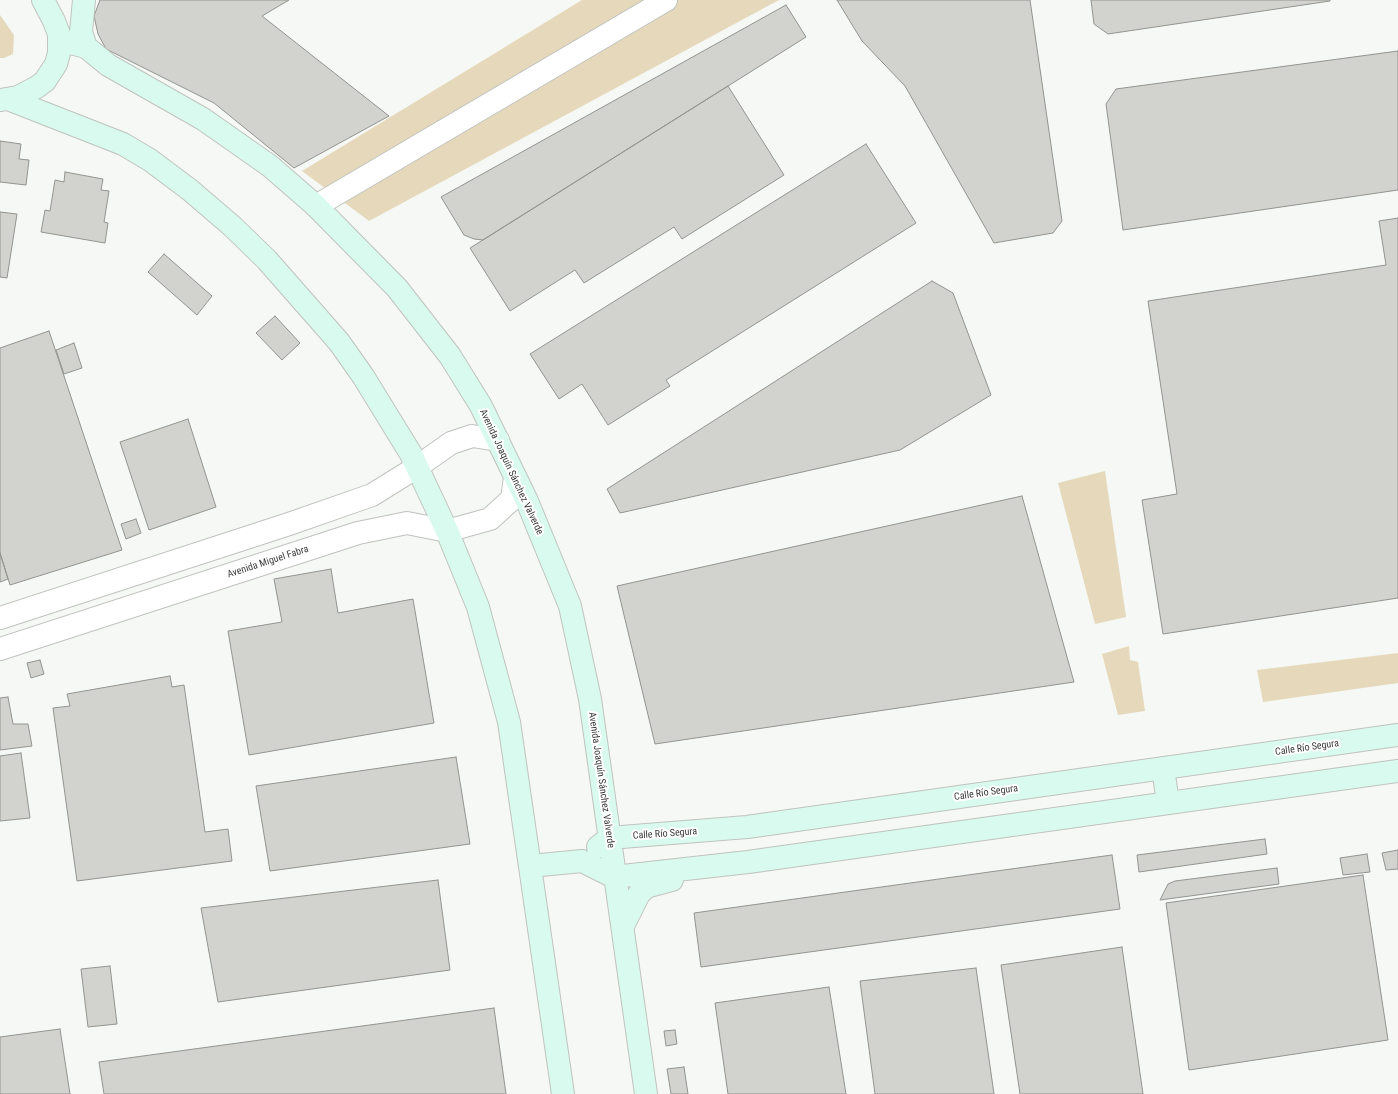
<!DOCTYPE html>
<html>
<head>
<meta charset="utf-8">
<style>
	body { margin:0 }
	canvas { display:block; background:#f5f8f4 }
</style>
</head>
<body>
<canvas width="1398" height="1094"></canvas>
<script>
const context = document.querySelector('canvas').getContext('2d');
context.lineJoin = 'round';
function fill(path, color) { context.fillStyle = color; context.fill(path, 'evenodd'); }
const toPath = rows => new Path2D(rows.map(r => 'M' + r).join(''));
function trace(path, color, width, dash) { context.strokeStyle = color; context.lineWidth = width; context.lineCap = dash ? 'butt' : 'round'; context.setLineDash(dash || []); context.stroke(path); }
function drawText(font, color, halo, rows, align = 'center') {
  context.font = font + ' "Roboto Condensed",sans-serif'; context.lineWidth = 4; context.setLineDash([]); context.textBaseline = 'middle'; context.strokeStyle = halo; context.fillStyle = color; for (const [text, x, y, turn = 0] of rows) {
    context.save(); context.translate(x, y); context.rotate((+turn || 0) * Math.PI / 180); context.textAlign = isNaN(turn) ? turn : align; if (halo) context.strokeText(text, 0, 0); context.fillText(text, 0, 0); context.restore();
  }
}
fill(toPath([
	[582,0,779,0,369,221,302,171],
	[0,15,14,35,13,54,4,58,0,58],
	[1105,471,1126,617,1095,624,1058,483],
	[1129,646,1130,660,1138,662,1145,711,1118,715,1102,654],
	[1398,653,1398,683,1263,702,1257,670]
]), '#e6d9bb');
const building = toPath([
	[100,0,289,0,262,16,389,116,294,168,214,103,106,49,98,34,94,16,100,0],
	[837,0,1030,0,1062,221,1053,233,994,243,905,86,862,41,837,0],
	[1091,0,1330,0,1330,1,1108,34,1094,24,1091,0],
	[786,5,806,37,483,240,474,239,464,235,441,197,786,5],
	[1398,51,1398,190,1123,230,1106,104,1116,89,1398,51],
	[728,86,784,175,682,239,674,227,584,283,575,270,510,311,470,248,728,86],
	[0,141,21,144,19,159,29,160,26,185,0,182,0,141],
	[866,144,916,223,666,380,670,386,608,425,582,384,559,399,530,354,866,144],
	[65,172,103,179,101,190,109,191,104,222,108,223,105,243,41,232,45,210,50,211,55,180,64,182,65,172],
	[0,212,17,214,7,278,0,277,0,212],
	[1398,218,1398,598,1163,634,1142,500,1177,494,1148,301,1386,265,1379,221,1398,218],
	[164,254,212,296,197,315,148,272,164,254],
	[932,281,953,293,991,395,900,450,620,513,607,489,932,281],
	[275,316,300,343,282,360,256,333,275,316],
	[49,331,122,550,10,585,0,553,0,348,49,331],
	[74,343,82,368,64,374,56,350,74,343],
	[188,419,216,507,149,530,120,442,188,419],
	[1022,496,1074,682,655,744,617,586,1022,496],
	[136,519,141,533,126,539,121,524,136,519],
	[0,553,8,579,0,582,0,553],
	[331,569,338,613,413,599,434,723,249,755,228,631,282,622,274,579,331,569],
	[40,660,44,674,31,678,27,663,40,660],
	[170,676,172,687,184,685,205,832,228,829,232,861,77,881,53,708,70,706,67,694,170,676],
	[8,697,13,724,28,724,32,746,0,750,0,698,8,697],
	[21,753,30,818,0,821,0,756,21,753],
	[456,757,470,844,270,871,256,786,456,757],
	[1265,839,1267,854,1139,872,1137,855,1265,839],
	[1398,850,1398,869,1386,870,1382,853,1398,850],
	[1367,854,1370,872,1343,875,1340,858,1367,854],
	[1112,855,1120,909,701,967,694,913,1112,855],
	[1277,868,1279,884,1160,900,1168,884,1175,881,1277,868],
	[1363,875,1388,1040,1189,1070,1166,903,1363,875],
	[438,880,450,970,218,1002,201,908,438,880],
	[1122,947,1143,1094,1020,1094,1001,965,1122,947],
	[110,966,117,1024,88,1027,81,969,110,966],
	[976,968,994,1094,875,1094,860,981,976,968],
	[829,987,846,1094,728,1094,715,1003,829,987],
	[494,1008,506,1094,104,1094,99,1062,494,1008],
	[60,1029,70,1094,0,1094,0,1037,60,1029],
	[675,1030,677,1044,666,1046,664,1031,675,1030],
	[684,1067,688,1094,671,1094,667,1069,684,1067]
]);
fill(building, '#d2d2ce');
trace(building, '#939490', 1);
const street = toPath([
	[316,206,666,0],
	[0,618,289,524,372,495,417,467,451,443,472,436,498,440],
	[0,649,358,533,407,523,447,531,490,519,512,499,515,477]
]);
const secondary = toPath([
	[84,0,81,32,86,47],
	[59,40,86,47,108,65,203,119,270,166,316,206,397,288,450,356,481,406,527,501,570,606,590,699,646,1094],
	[8,99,123,144,150,160,190,190,232,226,267,260,339,342,363,376,411,454,447,531,478,607,509,722,563,1094],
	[1,100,18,97,37,87,45,81,56,64,59,53,59,34,54,21,43,0],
	[1163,768,1168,803],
	[598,847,609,838,747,827,1398,735],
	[530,866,582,861,614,877,748,862,1398,771],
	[623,926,639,894,646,887,672,880]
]);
trace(street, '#c0c3bf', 24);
trace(secondary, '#c0c3bf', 24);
trace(street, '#fff', 22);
trace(secondary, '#d9faee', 22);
drawText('10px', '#3a3b39', '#fff', [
	["Avenida Joaquín Sánchez Valverde",511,472,65],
	["Avenida Miguel Fabra",268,562,-18],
	["Calle Río Segura",1307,748,-8],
	["Avenida Joaquín Sánchez Valverde",601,780,82],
	["Calle Río Segura",986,793,-8],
	["Calle Río Segura",665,834,-4]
]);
</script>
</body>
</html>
